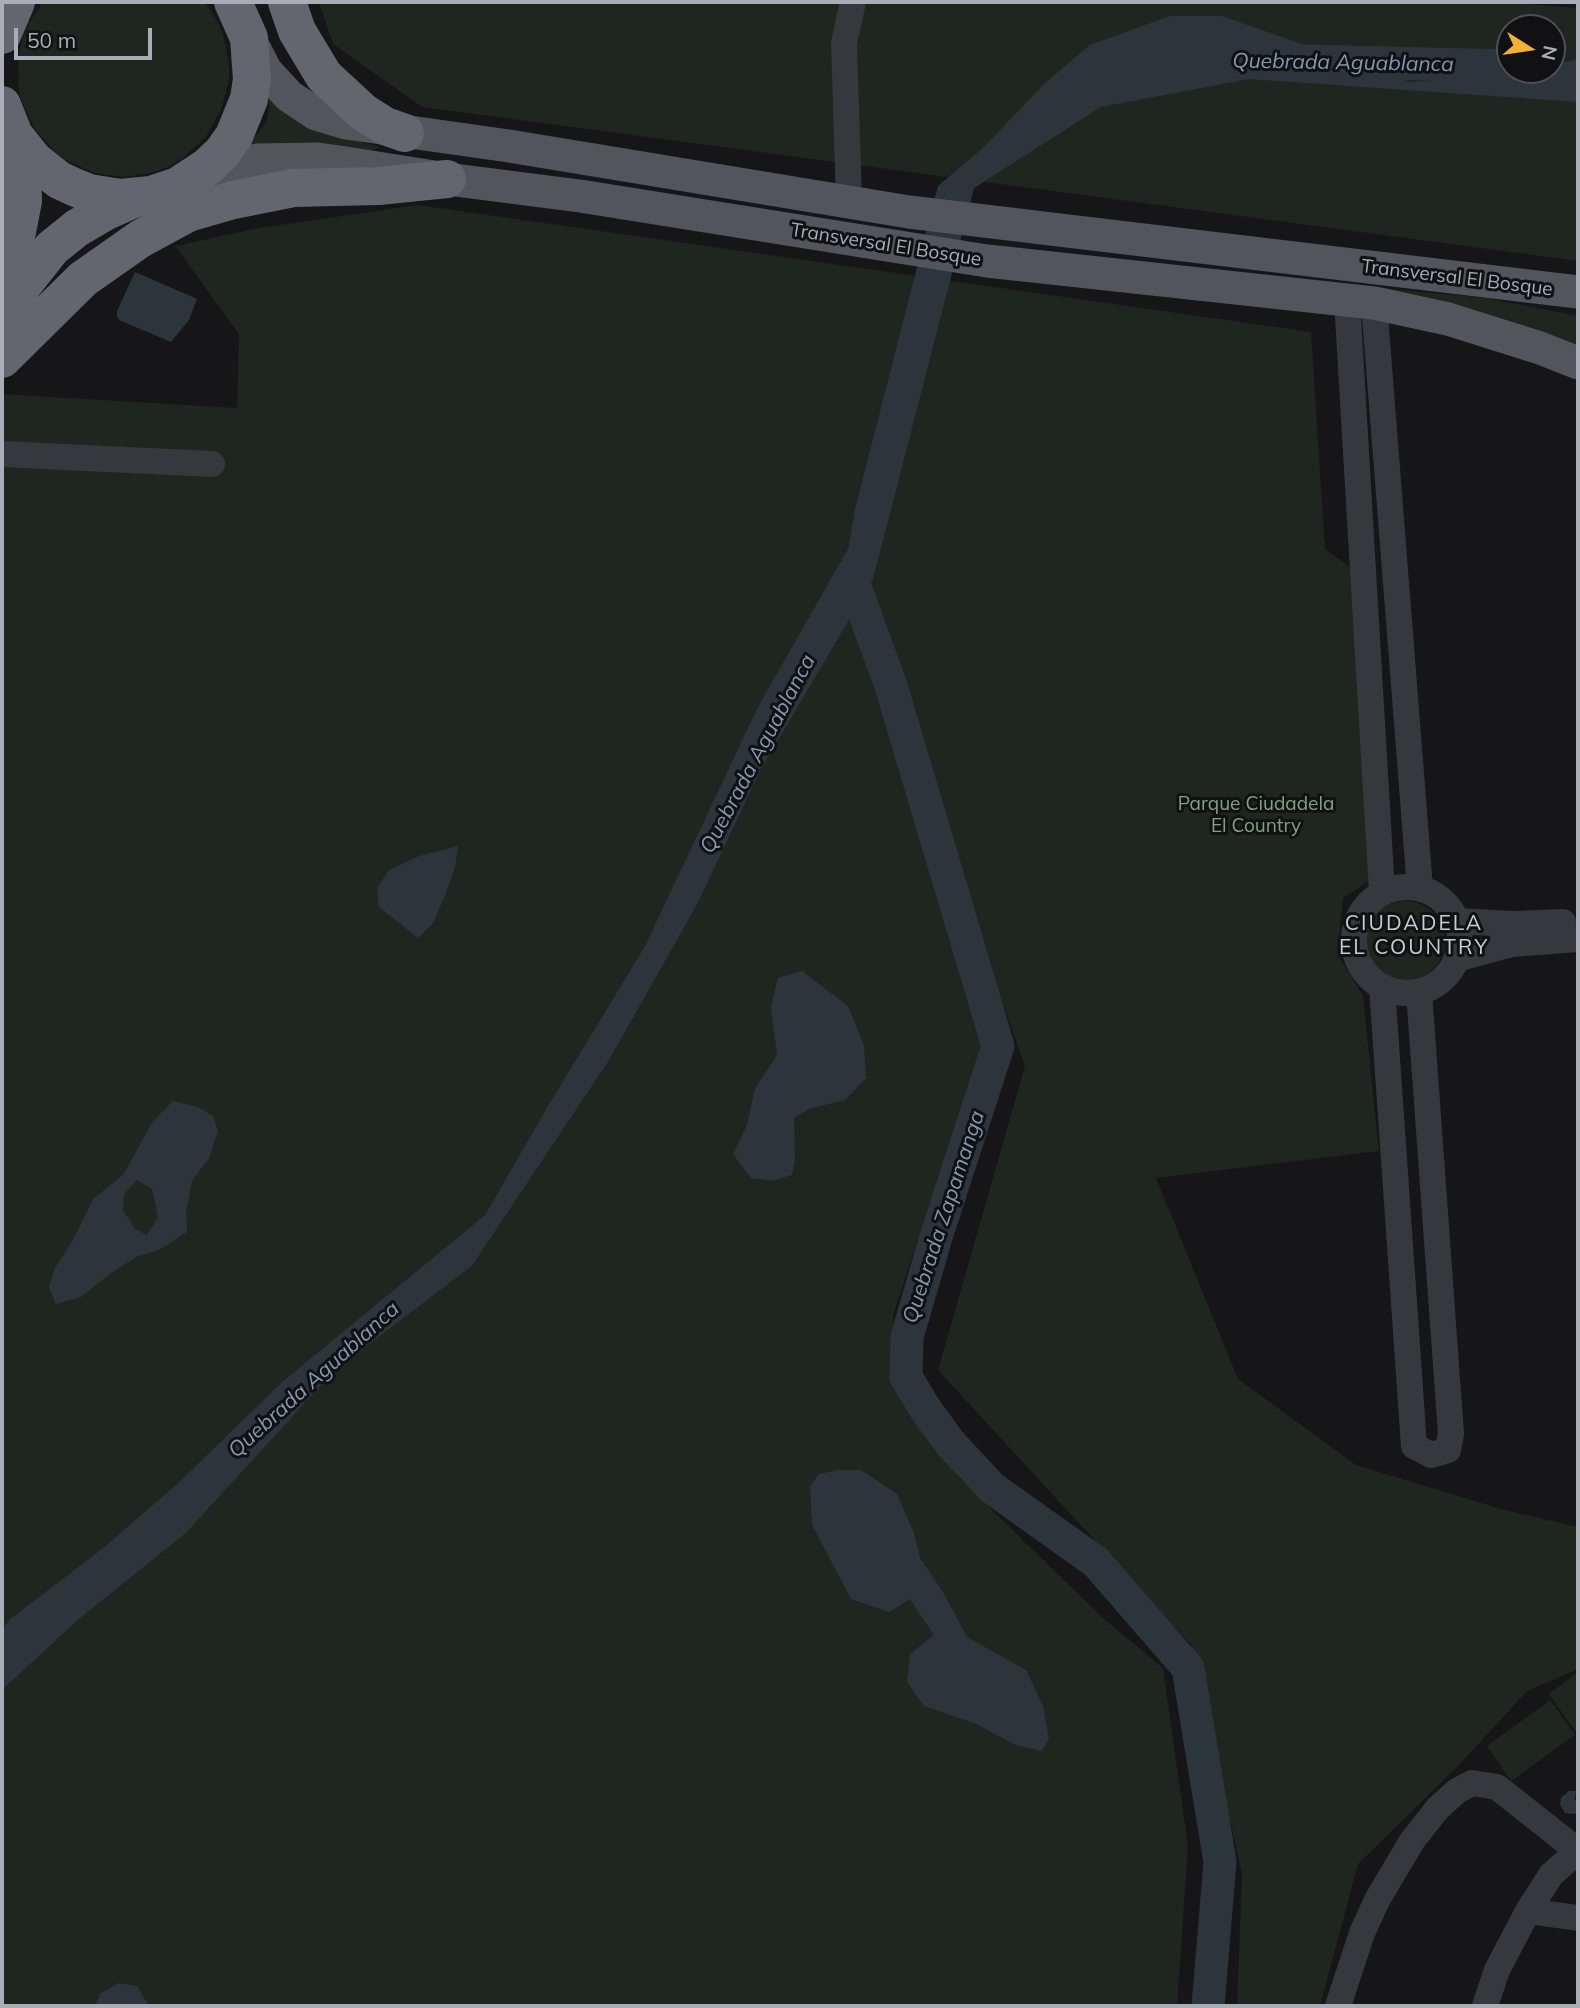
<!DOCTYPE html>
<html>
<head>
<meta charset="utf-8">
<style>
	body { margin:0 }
	#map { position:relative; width:1580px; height:2008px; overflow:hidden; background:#161618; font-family:Mulish,sans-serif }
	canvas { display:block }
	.frame { position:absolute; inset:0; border:4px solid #a8adb8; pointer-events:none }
	.north { position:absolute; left:1496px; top:14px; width:70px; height:70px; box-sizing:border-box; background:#111113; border:2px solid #4d4f55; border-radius:50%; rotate:102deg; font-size:19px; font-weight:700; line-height:28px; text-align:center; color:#a8adb8 }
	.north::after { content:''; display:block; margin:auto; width:24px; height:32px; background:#f2b134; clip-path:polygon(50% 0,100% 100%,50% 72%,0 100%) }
	.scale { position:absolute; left:14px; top:28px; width:138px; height:32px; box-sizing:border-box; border:4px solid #a8adb8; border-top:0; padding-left:9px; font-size:21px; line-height:24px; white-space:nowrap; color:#a8adb8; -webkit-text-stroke:5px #111113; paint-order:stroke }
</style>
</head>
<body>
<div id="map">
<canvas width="1580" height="2008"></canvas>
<div class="frame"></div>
<div class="north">N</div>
<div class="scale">50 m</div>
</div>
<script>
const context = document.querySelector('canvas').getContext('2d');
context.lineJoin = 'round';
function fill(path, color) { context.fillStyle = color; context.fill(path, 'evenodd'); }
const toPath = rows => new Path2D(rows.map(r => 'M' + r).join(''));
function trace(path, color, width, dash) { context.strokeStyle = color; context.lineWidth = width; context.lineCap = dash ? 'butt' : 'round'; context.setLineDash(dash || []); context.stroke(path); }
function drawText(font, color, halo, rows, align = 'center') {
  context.font = font + ' Mulish,sans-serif'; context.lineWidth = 6; context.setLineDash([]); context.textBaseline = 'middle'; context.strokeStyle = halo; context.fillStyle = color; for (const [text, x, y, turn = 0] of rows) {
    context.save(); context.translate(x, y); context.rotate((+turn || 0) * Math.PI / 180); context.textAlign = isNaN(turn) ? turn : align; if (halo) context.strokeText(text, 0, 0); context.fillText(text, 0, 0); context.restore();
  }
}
fill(toPath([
	[43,2,204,2,217,20,223,34,229,65,229,80,221,110,206,137,183,158,170,166,155,172,125,177,94,173,66,160,54,151,34,128,21,99,18,84,19,53,23,38,29,23],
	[319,2,1500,2,1578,8,1578,261,422,107,333,44],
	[1510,28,1552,28,1552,70,1510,70],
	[268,86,330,135,381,147,365,153,244,150,266,123,269,107],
	[418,205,1311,332,1325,549,1350,567,1370,880,1343,898,1337,954,1363,996,1379,1151,1156,1178,1238,1379,1356,1465,1501,1509,1578,1527,1578,1669,1527,1691,1460,1764,1358,1864,1320,2006,1237,2006,1242,1875,1192,1646,938,1370,1025,1066,892,691,984,1042,893,1315,900,1391,959,1478,1104,1619,1163,1668,1188,1846,1177,2006,2,2006,2,1690,78,1620,186,1533,335,1370,472,1266,608,1062,698,903,761,769,855,606,883,668,860,602,854,517,848,549,645,946,546,1109,485,1215,283,1381,177,1484,103,1548,10,1619,2,1629,2,394,237,408,239,334,175,246,259,228],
	[1336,284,1486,298,1578,316,1578,353],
	'1365 941a40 40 0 1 1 80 0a40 40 0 1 1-80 0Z',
	[1578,1672,1578,1735,1549,1694],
	[1550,1700,1575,1735,1511,1781,1487,1746]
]), '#1e261f');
fill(toPath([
	[1170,16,1222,16,1410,82,1509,74,1528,70,1552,70,1552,65,1578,59,1578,102,1249,79,1101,107,974,188,873,579,761,769,698,903,608,1062,472,1266,335,1370,186,1533,78,1620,2,1690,2,1629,10,1619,103,1548,177,1484,283,1381,485,1215,546,1109,645,946,758,707,848,549,855,509,938,186,983,148,1044,84,1090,45],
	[135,272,197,299,189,320,171,342,119,320,117,316,117,311],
	[458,846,455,867,445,896,433,923,418,938,379,907,377,888,389,870,419,856],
	[802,971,848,1006,864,1045,866,1078,845,1100,809,1109,794,1118,795,1160,792,1175,772,1181,751,1178,733,1154,747,1125,755,1089,777,1055,771,1007,778,978],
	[173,1101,198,1107,213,1116,218,1131,209,1158,192,1181,186,1213,187,1232,159,1250,136,1257,107,1276,81,1297,56,1304,49,1287,55,1268,73,1240,93,1199,123,1175,153,1121],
	[137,1180,152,1189,158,1217,147,1235,135,1229,123,1210,124,1194],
	[839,1470,861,1470,897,1494,914,1533,920,1558,943,1592,967,1637,1026,1670,1043,1706,1049,1739,1042,1751,1016,1745,974,1723,924,1706,907,1682,910,1654,934,1635,910,1599,889,1612,851,1599,812,1525,810,1486,819,1474],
	[1569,1791,1576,1791,1575,1800,1578,1800,1578,1796,1576,1814,1565,1813,1560,1805,1561,1798],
	[119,1983,137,1986,149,2006,95,2006,101,1993]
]), '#2c353c');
trace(toPath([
	[1307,61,1510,66],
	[854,584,891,686,998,1046,936,1237,907,1337,906,1377,926,1410,951,1444,992,1488,1096,1562,1188,1668,1220,1862,1208,2006]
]), '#2c353c', 33);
trace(toPath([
	[849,200,844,43,853,2],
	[1347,300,1382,892],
	[1374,303,1420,888],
	[2,454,212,464],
	'1354 940a53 53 0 1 1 106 0a53 53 0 1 1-106 0Z',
	[1457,921,1513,924,1563,922],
	[1456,959,1512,944,1578,939],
	[1382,987,1414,1446,1431,1455,1448,1450,1451,1434,1419,992],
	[1528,1911,1578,1918],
	[1338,2006,1362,1933,1377,1900,1412,1841,1438,1808,1457,1791,1472,1783,1497,1787,1578,1851],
	[1485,2006,1497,1970,1528,1911,1551,1875,1578,1851]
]), '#37383d', 26);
trace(toPath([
	[249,38,266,71,289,96,316,114,346,123,509,146,909,212,1578,292],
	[195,178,257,160,318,159,346,163,447,179,580,196,987,261,1374,303,1448,319,1540,348,1578,363]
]), '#53555c', 33);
trace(toPath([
	[287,2,297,31,324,76,363,112,385,126,405,133],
	[2,35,16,2],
	[2,105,14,135,34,160,59,180,74,187,89,193,120,198,151,195,178,186,207,167,222,153,234,136,249,99,252,79,249,38,233,2],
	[2,268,17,232,23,201,22,172,15,137],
	[2,321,22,286,52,248,77,228,106,211,136,198],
	[2,359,83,279,140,239,188,213,233,200,293,188,378,186,447,179]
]), '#63666e', 38);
drawText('19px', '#a8adb8', '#111113', [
	["Transversal El Bosque",886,245,9],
	["Transversal El Bosque",1457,278,7]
]);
drawText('19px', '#7fa381', '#111113', [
	["Parque Ciudadela",1256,804],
	["El Country",1256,826]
]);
drawText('italic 21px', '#7f9bb3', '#111113', [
	["Quebrada Aguablanca",1343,63,1],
	["Quebrada Aguablanca",758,754,-62],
	["Quebrada Zapamanga",944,1217,-72],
	["Quebrada Aguablanca",314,1380,-42]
]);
context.letterSpacing = '2px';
drawText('21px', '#c9ccd4', '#111113', [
	["CIUDADELA",1414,924],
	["EL COUNTRY",1414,948]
]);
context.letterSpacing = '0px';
</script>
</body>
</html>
